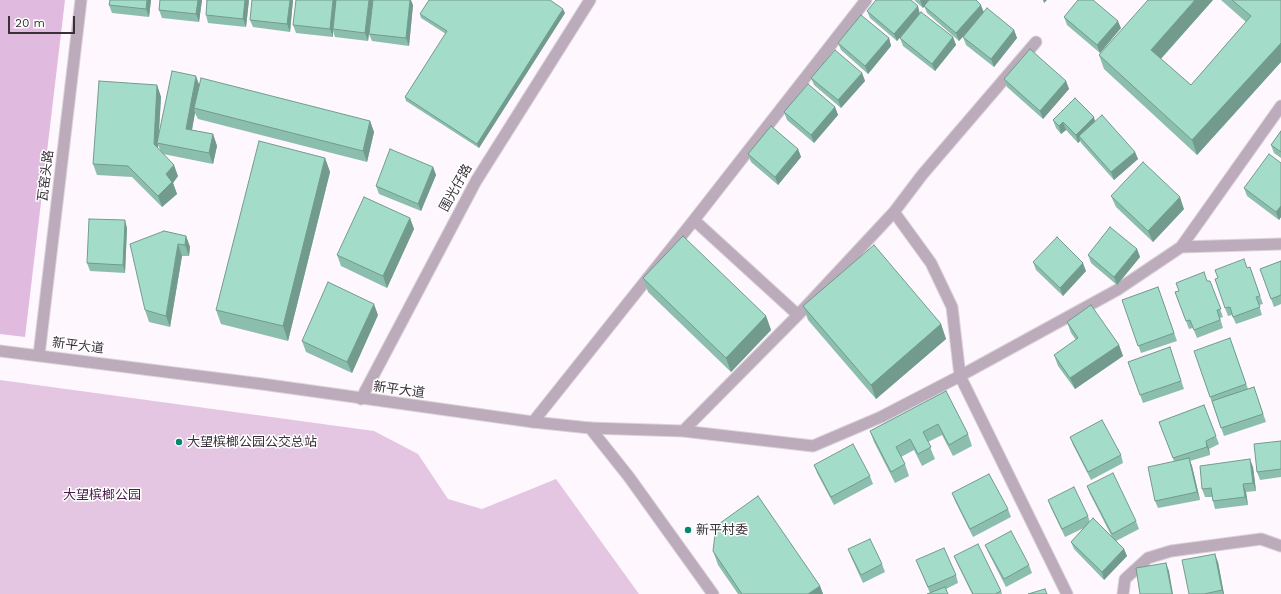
<!DOCTYPE html>
<html>
<head>
<meta charset="utf-8">
<style>
	body { margin:0 }
	#map { position:relative; width:1281px; height:594px; overflow:hidden; background:#fef7fe; font-family:"Work Sans",sans-serif }
	canvas { display:block }
	.scale { position:absolute; left:8px; top:16px; width:67px; height:18px; box-sizing:border-box; border:2px solid #383138; border-top:0; padding-left:5px; font-size:12px; line-height:14px; white-space:nowrap; color:#383138; -webkit-text-stroke:3px #fff; paint-order:stroke }
</style>
</head>
<body>
<div id="map">
<canvas width="1281" height="594"></canvas>
<div class="scale">20 m</div>
</div>
<script>
const context = document.querySelector('canvas').getContext('2d');
context.lineJoin = 'round';
function fill(path, color) { context.fillStyle = color; context.fill(path, 'evenodd'); }
const toPath = rows => new Path2D(rows.map(r => 'M' + r).join(''));
function trace(path, color, width, dash) { context.strokeStyle = color; context.lineWidth = width; context.lineCap = dash ? 'butt' : 'round'; context.setLineDash(dash || []); context.stroke(path); }
function drawText(font, color, halo, rows, align = 'center') {
  context.font = font + ' "Work Sans","Noto Sans SC",sans-serif'; context.lineWidth = 3; context.setLineDash([]); context.textBaseline = 'middle'; context.strokeStyle = halo; context.fillStyle = color; for (const [text, x, y, turn = 0] of rows) {
    context.save(); context.translate(x, y); context.rotate((+turn || 0) * Math.PI / 180); context.textAlign = isNaN(turn) ? turn : align; if (halo) context.strokeText(text, 0, 0); context.fillText(text, 0, 0); context.restore();
  }
}
fill(toPath([
	[0,380,374,431,418,454,448,499,482,509,556,479,639,594,0,594]
]), '#e4c6e3');
fill(toPath([
	[0,0,65,0,25,337,0,334]
]), '#e1bbdf');
const minor = toPath([
	[894,212,931,263,952,307,960,376,1117,290,1181,247,1281,244],
	[694,220,798,315],
	[1181,247,1281,106],
	[39,355,81,0],
	[361,399,476,181,590,0],
	[533,422,694,220,866,0],
	[590,428,683,431,813,446,881,417,960,376,1067,594],
	[683,431,798,315,894,212,922,175,1036,42],
	[1123,594,1125,579,1148,558,1171,551,1261,539,1281,546]
]);
const tertiary = toPath([
	[0,351,262,384,533,422,590,428,629,477,713,594]
]);
trace(minor, '#dad3da', 13);
trace(tertiary, '#dad3da', 13);
trace(minor, '#bcabbb', 11);
trace(tertiary, '#bcabbb', 11);
fill(toPath([
	[110,0,151,0,149,17,112,13,109,5],
	[160,0,202,0,199,22,162,18,159,10],
	[249,0,246,27,208,23,206,15],
	[293,0,290,32,253,27,250,20],
	[914,0,976,0,984,12,1014,30,1017,38,994,67,966,45,963,37,967,32,959,41,927,13,924,6,923,8],
	[1213,0,1161,59,1191,85,1246,22,1221,0,1281,0,1281,62,1197,155,1104,69,1099,55],
	[413,5,409,46,372,41,369,34,368,41,335,37,333,31,333,37,296,33,293,25],
	[867,11,920,13,953,37,956,45,935,71,903,46,900,38,907,29,897,41,870,18],
	[565,13,479,148,406,101,405,97,446,34,421,18,420,14],
	[1064,17,1121,28,1100,53,1067,25],
	[889,38,891,46,868,74,841,50,838,43],
	[862,73,865,81,841,108,814,85,811,78],
	[1004,79,1066,81,1069,89,1043,119,1007,87],
	[199,84,370,121,374,132,367,162,198,119,195,113,192,130,213,134,217,146,213,164,163,154,178,176,173,183,177,194,162,207,132,177,97,175,93,164,157,85,161,97,159,135],
	[158,145,161,152,158,149],
	[835,107,838,115,814,143,787,120,784,112],
	[1053,120,1095,121,1135,152,1138,159,1114,180,1082,144,1080,141,1078,143,1066,130,1061,134,1056,128],
	[1281,131,1281,158,1274,153,1271,145],
	[798,149,801,157,778,185,751,162,748,154],
	[325,158,330,172,288,341,221,324,216,310],
	[1281,163,1281,217,1279,220,1247,196,1244,188],
	[433,167,436,175,421,211,379,194,376,186],
	[1111,196,1184,209,1153,242,1116,207],
	[410,218,414,229,387,288,341,266,337,255],
	[127,228,125,273,90,271,87,263],
	[164,231,186,236,190,247,189,256,182,256,170,327,149,322,145,310],
	[1137,249,1140,257,1117,285,1091,263,1088,255],
	[1281,261,1281,304,1274,307,1260,269],
	[1033,262,1086,271,1063,296,1036,270],
	[1250,267,1263,304,1259,305,1262,315,1236,324,1232,315,1228,316,1225,308,1247,268],
	[643,278,766,316,771,330,731,372,648,292],
	[1210,281,1223,317,1220,318,1223,328,1197,338,1193,328,1189,329,1175,292],
	[1158,287,1177,341,1141,353,1122,300],
	[803,306,941,324,946,339,876,399,808,320],
	[378,315,352,373,306,352,302,341],
	[1067,322,1119,345,1123,356,1075,389,1058,366,1054,355,1076,340,1071,333],
	[1230,338,1248,389,1254,387,1266,422,1224,436,1210,397],
	[1170,347,1184,389,1143,403,1128,362],
	[946,391,968,434,972,446,953,456,942,435,928,442,935,459,922,466,914,450,901,457,905,464,909,476,895,483,874,442,870,431],
	[1204,405,1219,444,1209,449,1210,455,1190,461,1192,466,1200,500,1158,508,1155,501,1174,461,1159,422],
	[1070,437,1121,455,1123,463,1091,480,1073,445],
	[1281,441,1281,477,1260,480,1257,472],
	[814,465,870,476,873,484,834,505,817,473],
	[1253,467,1256,491,1246,492,1248,505,1215,509,1212,497,1205,497,1202,489],
	[1087,486,1136,521,1139,529,1116,541,1124,549,1127,556,1104,580,1074,549,1071,542,1084,528,1065,537,1051,508,1048,500,1088,516,1090,522,1112,537,1090,494],
	[952,493,1008,509,1011,517,973,537,955,501],
	[985,545,1029,565,1032,573,1006,587,988,552],
	[848,549,882,564,885,572,863,583,851,557],
	[713,551,820,586,823,594,738,594,718,565],
	[954,556,1001,591,1002,594,972,594,957,563],
	[916,560,956,575,958,583,946,589,930,593],
	[1218,562,1224,594,1189,594]
]), '#8cbeae');
fill(toPath([
	[147,0,151,0,149,17,146,9],
	[198,0,202,0,199,22,196,14],
	[245,0,249,0,246,27,243,19],
	[290,0,293,0,290,32,287,24],
	[333,0,337,0,333,29,333,37,330,29],
	[369,0,373,0,368,41,365,33],
	[410,0,411,0,413,5,409,46,406,38],
	[920,0,930,0,923,8],
	[1043,0,1047,0,1044,3],
	[1195,0,1213,0,1156,64,1151,50],
	[981,5,984,13,959,41,956,33],
	[918,6,920,14,897,41,894,34],
	[563,9,565,13,479,148,477,144],
	[1118,21,1121,28,1100,53,1097,45],
	[1014,30,1017,38,994,67,991,59],
	[953,37,956,45,935,71,932,64],
	[889,38,891,46,868,74,865,66],
	[1281,43,1281,62,1197,155,1192,140],
	[862,73,865,81,841,108,838,100],
	[196,76,200,87,194,108,195,113,190,140,186,129],
	[1066,81,1069,89,1043,119,1040,111],
	[157,85,161,97,158,143,157,143,158,145,158,156,154,144],
	[835,107,838,115,814,143,811,135],
	[1094,117,1096,125,1079,136,1080,141,1078,143,1076,135],
	[370,121,374,132,367,162,363,151],
	[1063,122,1066,130,1061,134,1059,126],
	[213,134,217,146,213,164,209,153],
	[798,149,801,157,778,185,775,177],
	[1135,152,1138,159,1114,180,1111,172],
	[325,158,330,172,288,341,283,326],
	[174,165,178,176,173,183,177,194,162,207,158,196,166,174],
	[433,167,436,175,421,211,418,204],
	[1180,197,1184,209,1153,242,1148,231],
	[1281,206,1281,217,1279,220,1276,212],
	[410,218,414,229,387,288,383,276],
	[125,220,127,228,125,273,123,265],
	[186,236,190,247,189,256,185,245],
	[178,244,182,256,170,327,166,316],
	[1137,249,1140,257,1117,285,1114,277],
	[1083,263,1086,271,1063,296,1060,288],
	[374,304,378,315,352,373,347,362],
	[766,316,771,330,731,372,726,358],
	[941,324,946,339,876,399,871,385],
	[1119,345,1123,356,1075,389,1070,378],
	[1206,441,1209,449,1210,455,1207,447],
	[1189,458,1192,466,1200,500,1197,492],
	[1250,459,1253,467,1256,491,1253,483],
	[1243,484,1246,492,1248,505,1245,497],
	[1124,549,1127,556,1104,580,1102,572],
	[1215,554,1218,562,1224,594,1223,594,1222,590],
	[1166,563,1169,571,1173,594,1172,594],
	[820,586,823,594,808,594]
]), '#729b8d');
const building = toPath([
	[110,0,147,0,146,9,109,5,110,0],
	[160,0,198,0,196,14,159,10,160,0],
	[207,0,245,0,243,19,206,15,207,0],
	[252,0,290,0,287,24,250,20,252,0],
	[296,0,333,0,330,29,293,25,296,0],
	[336,0,369,0,365,33,333,29,336,0],
	[373,0,410,0,406,38,369,34,373,0],
	[429,0,550,0,563,9,477,144,405,97,447,31,420,14,429,0],
	[876,0,911,0,918,6,894,34,867,11,876,0],
	[929,0,976,0,981,5,956,33,924,6,929,0],
	[1078,0,1093,0,1118,21,1097,45,1064,17,1078,0],
	[1148,0,1195,0,1151,50,1191,85,1251,16,1232,0,1281,0,1281,43,1192,140,1099,55,1148,0],
	[987,8,1014,30,991,59,963,37,987,8],
	[921,12,953,37,932,64,900,38,921,12],
	[861,15,889,38,865,66,838,43,861,15],
	[1030,49,1066,81,1040,111,1004,79,1030,49],
	[835,50,862,73,838,100,811,78,835,50],
	[172,71,196,76,186,129,213,134,209,153,157,143,172,71],
	[201,78,370,121,363,151,194,108,201,78],
	[99,81,157,85,154,144,174,165,166,174,172,182,158,196,128,166,93,164,99,81],
	[808,84,835,107,811,135,784,112,808,84],
	[1075,98,1094,117,1076,135,1063,122,1059,126,1053,120,1075,98],
	[1102,115,1135,152,1111,172,1079,136,1102,115],
	[771,126,798,149,775,177,748,154,771,126],
	[1281,131,1281,152,1271,145,1281,131],
	[259,141,325,158,283,326,216,310,259,141],
	[390,149,433,167,418,204,376,186,390,149],
	[1269,154,1281,163,1281,206,1276,212,1244,188,1269,154],
	[1143,162,1180,197,1148,231,1111,196,1143,162],
	[364,197,410,218,383,276,337,255,364,197],
	[89,219,125,220,123,265,87,263,89,219],
	[1110,227,1137,249,1114,277,1088,255,1110,227],
	[164,231,186,236,185,245,178,244,166,316,145,310,130,244,164,231],
	[683,236,766,316,726,358,643,278,683,236],
	[1057,237,1083,263,1060,288,1033,262,1057,237],
	[874,245,941,324,871,385,803,306,874,245],
	[1244,259,1247,268,1250,267,1260,296,1256,297,1260,307,1233,317,1230,307,1225,308,1215,279,1218,278,1215,270,1244,259],
	[1281,261,1281,295,1271,299,1260,269,1281,261],
	[1204,272,1207,281,1210,281,1221,309,1217,310,1220,320,1194,330,1190,320,1186,321,1175,292,1179,291,1176,283,1204,272],
	[328,282,374,304,347,362,302,341,328,282],
	[1158,287,1174,333,1138,346,1122,300,1158,287],
	[1091,305,1119,345,1070,378,1054,355,1078,338,1067,322,1091,305],
	[1230,338,1246,384,1210,397,1194,351,1230,338],
	[1170,347,1181,381,1140,395,1128,362,1170,347],
	[1254,387,1263,414,1221,428,1212,401,1254,387],
	[946,391,968,434,949,445,938,424,923,432,931,447,918,454,910,439,896,447,905,464,891,472,870,431,946,391],
	[1204,405,1216,436,1206,441,1207,447,1173,458,1159,422,1204,405],
	[1102,420,1121,455,1088,472,1070,437,1102,420],
	[1281,441,1281,469,1257,472,1254,444,1281,441],
	[853,444,870,476,831,497,814,465,853,444],
	[1189,458,1197,492,1155,501,1148,467,1189,458],
	[1250,459,1253,483,1243,484,1245,497,1213,501,1211,488,1202,489,1200,466,1250,459],
	[1113,473,1136,521,1112,534,1087,486,1113,473],
	[989,474,1008,509,970,529,952,493,989,474],
	[1074,487,1088,516,1062,529,1048,500,1074,487],
	[758,496,820,586,808,594,742,594,713,551,716,526,758,496],
	[1093,518,1124,549,1102,572,1071,542,1093,518],
	[1011,531,1029,565,1004,579,985,545,1011,531],
	[870,539,882,564,861,575,848,549,870,539],
	[978,544,1001,591,995,594,973,594,954,556,978,544],
	[944,548,956,575,928,587,916,560,944,548],
	[1215,554,1222,590,1204,594,1189,594,1182,560,1215,554],
	[1166,563,1172,594,1140,594,1136,568,1166,563],
	[945,587,948,594,927,594,945,587],
	[1045,589,1047,594,1028,594,1045,589]
]);
fill(building, '#a3ddca');
trace(building, '#729b8d', 1);
for (const [x, y, r, color] of [
	[179,442,4,"#02896e"],
	[688,530,4,"#02896e"]
]) { const dot = new Path2D(); dot.arc(x, y, r, 0, 2 * Math.PI); context.fillStyle = color; context.fill(dot); trace(dot, '#fff', 1.5); }
drawText('13px', '#383138', '#fff', [
	["瓦窑头路",46,176,-83],
	["围光仔路",456,188,-61],
	["新平大道",78,346,7],
	["新平大道",399,390,8]
]);
drawText('13px', '#383138', '#fff', [
	["大望槟榔公园公交总站",187,442],
	["新平村委",696,530]
], 'left');
drawText('13px', '#491c49', '#fff', [
	["大望槟榔公园",102,495]
]);
</script>
</body>
</html>
